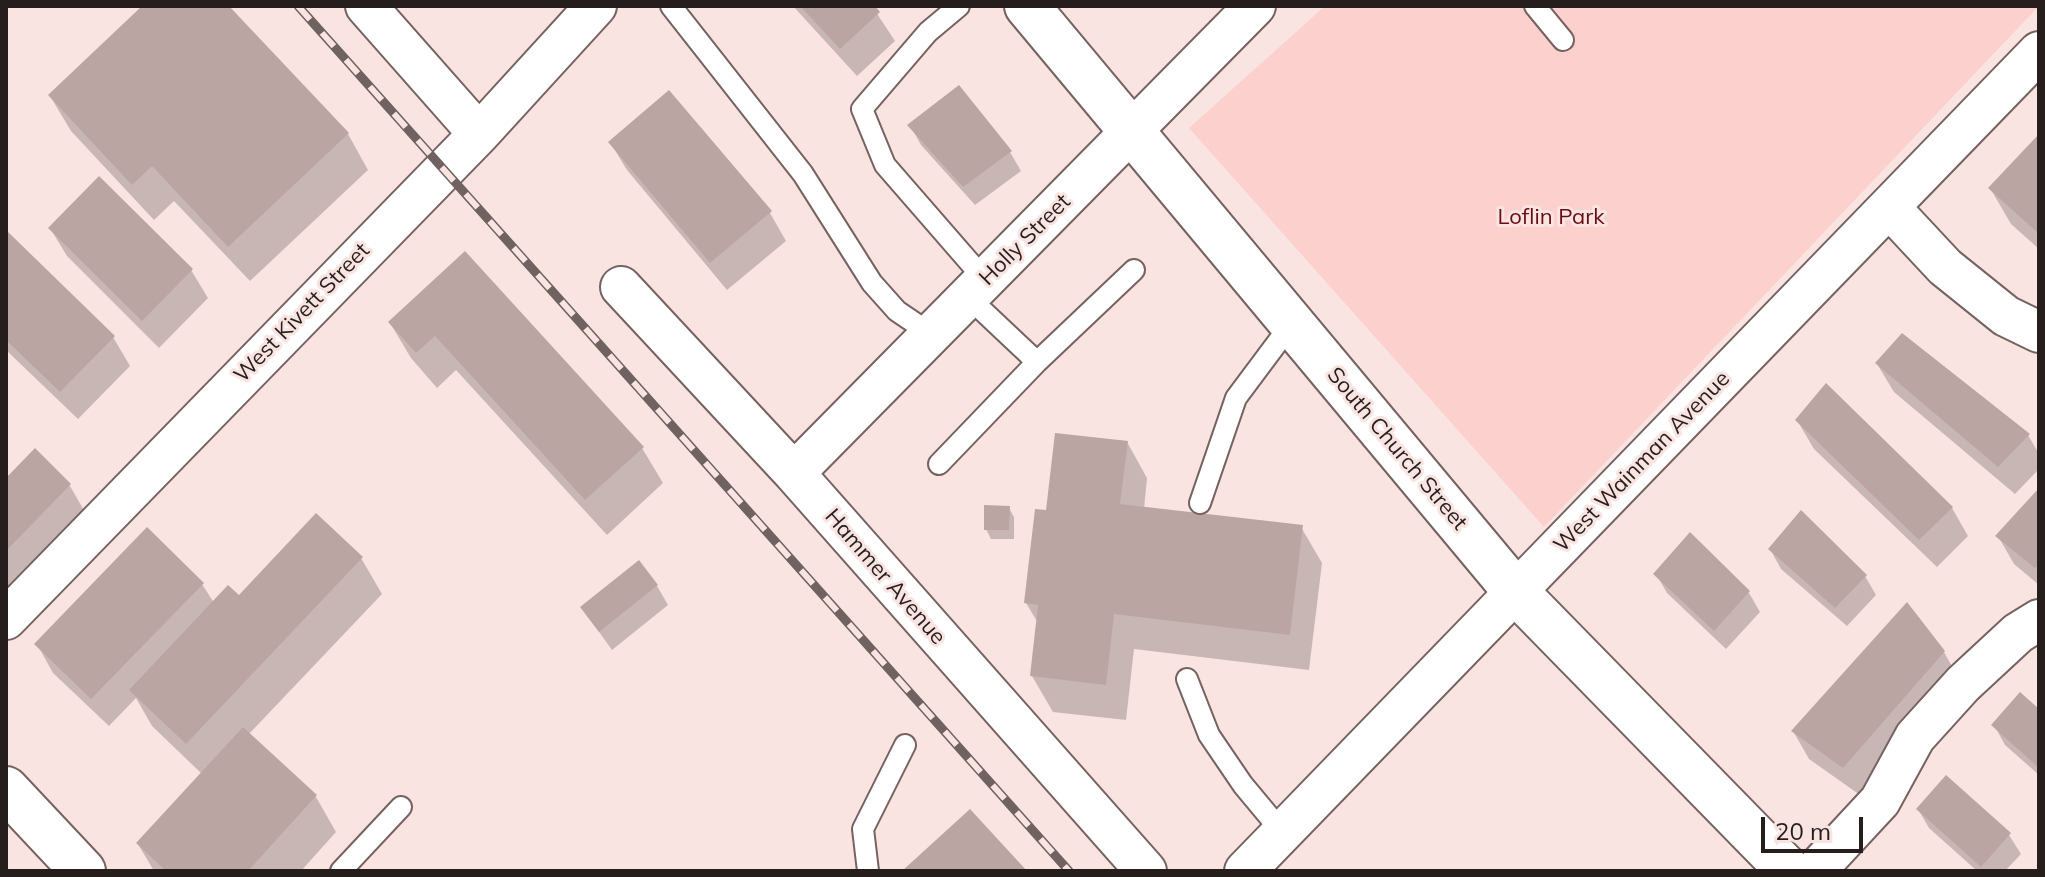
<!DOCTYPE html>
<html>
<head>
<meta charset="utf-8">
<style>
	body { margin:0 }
	#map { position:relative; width:2045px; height:877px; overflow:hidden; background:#fae4e2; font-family:Mulish,sans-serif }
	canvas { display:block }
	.frame { position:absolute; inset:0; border:8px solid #261e1d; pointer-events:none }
	.scale { position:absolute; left:1761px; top:817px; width:102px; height:36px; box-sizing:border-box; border:4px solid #261e1d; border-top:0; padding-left:10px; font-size:24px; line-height:28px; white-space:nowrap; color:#261e1d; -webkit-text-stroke:6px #fae4e2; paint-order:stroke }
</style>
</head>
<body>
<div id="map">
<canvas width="2045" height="877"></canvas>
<div class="frame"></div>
<div class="scale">20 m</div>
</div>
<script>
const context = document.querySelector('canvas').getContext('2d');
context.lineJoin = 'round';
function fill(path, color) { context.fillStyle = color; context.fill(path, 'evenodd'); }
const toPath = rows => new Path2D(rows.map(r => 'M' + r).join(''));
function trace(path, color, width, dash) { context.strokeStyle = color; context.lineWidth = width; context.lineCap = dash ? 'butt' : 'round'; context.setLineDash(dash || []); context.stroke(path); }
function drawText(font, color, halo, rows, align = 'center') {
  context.font = font + ' Mulish,sans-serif'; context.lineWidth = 6; context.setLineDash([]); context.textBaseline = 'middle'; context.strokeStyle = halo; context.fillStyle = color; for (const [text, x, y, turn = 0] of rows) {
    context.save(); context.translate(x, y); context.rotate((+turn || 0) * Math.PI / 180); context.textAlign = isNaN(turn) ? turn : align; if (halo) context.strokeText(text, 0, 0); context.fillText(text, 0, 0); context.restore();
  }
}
fill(toPath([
	[1325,6,2039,6,1544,527,1189,128]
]), '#fcd0cc');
fill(toPath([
	[145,6,227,6,348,134,368,170,250,281,174,201,154,220,71,131,50,96],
	[793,6,872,6,895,41,857,76],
	[669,93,770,213,786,241,727,290,627,170,610,142],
	[910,125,1010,152,1021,171,975,205,921,145],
	[2039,137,2039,249,2011,224,1990,188],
	[50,228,191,270,208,298,159,348,67,256],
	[6,233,113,337,130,366,78,419,6,350],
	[465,254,642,448,663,483,607,535,456,370,437,388,411,358,390,323],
	[1877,364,2028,435,2039,454,2039,469,2015,494,1894,392],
	[1797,420,1952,508,1968,536,1937,567,1814,449],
	[1127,442,1147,478,1144,509,1301,527,1322,563,1309,670,1134,649,1126,720,1053,712,1032,676,1038,623,1026,603,1048,512],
	[35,451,70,486,86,514,6,596,6,481],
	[2039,491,2039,585,2014,564,1998,536],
	[1009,508,1014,517,1014,539,991,539,986,529],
	[1690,535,1749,593,1760,612,1726,649,1667,593,1656,574],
	[1770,549,1865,576,1876,595,1847,626,1781,569],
	[361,558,382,594,248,735,316,797,336,832,301,871,154,871,138,844,202,774,152,726,136,698,109,726,53,673,37,644,202,584,214,603],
	[657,586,668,605,612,650,582,608],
	[1944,652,1960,681,1860,795,1809,759,1793,731],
	[2039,712,2039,775,2005,745,1994,725],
	[1918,809,2009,835,2021,854,2005,871,1977,871,1929,828]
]), '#0003');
fill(toPath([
	[142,6,229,6,349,133,228,247,152,166,132,185,48,95],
	[800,6,875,6,880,12,840,49],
	[959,85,1012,151,963,187,907,125],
	[669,90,772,211,710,263,608,142],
	[2039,134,2039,234,1988,188],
	[99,176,193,269,142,321,48,228],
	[6,230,115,336,60,392,6,340],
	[465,251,644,447,585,500,435,336,416,353,388,322],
	[1902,333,2030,434,1998,467,1875,363],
	[1826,383,1953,507,1919,540,1795,420],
	[1055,433,1128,441,1120,504,1303,525,1290,635,1114,614,1106,685,1030,676,1038,605,1024,603,1035,509,1046,510],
	[35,448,71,484,6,551,6,478],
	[2039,488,2039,564,2035,568,1995,536],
	[984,505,1010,506,1009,530,984,530],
	[1801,510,1867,575,1835,608,1768,549],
	[316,513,363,557,186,744,129,690,228,585,239,595],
	[147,527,204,583,91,699,34,644],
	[1690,532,1750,591,1714,631,1653,574],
	[639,560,658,585,599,632,580,607],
	[1907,602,1945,651,1843,768,1791,731],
	[2020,692,2039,709,2039,768,1991,725],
	[243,727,317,795,248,871,166,871,136,843],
	[1946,775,2011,833,1981,867,1916,809],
	[970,809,1027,871,902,871]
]), '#baa5a3');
const service = toPath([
	[671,6,803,174,872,283,897,311,931,334],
	[959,6,928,32,862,109,885,165,985,280],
	[1535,6,1563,40],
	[1037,362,1134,270],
	[939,464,1037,362,968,297],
	[1200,503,1236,398,1292,323],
	[1187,679,1209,735,1243,785,1283,833],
	[341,871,401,807],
	[868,871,863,829,905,745]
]);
const minor = toPath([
	[366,6,479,134],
	[1889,207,1945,267,2006,316,2039,332],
	[621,287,794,473,1146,871],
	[794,473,1255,6],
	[6,619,479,134,596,6],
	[1245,871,2039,52],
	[1815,871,1880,801,1915,737,1963,684,2018,633,2039,620]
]);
const tertiary = toPath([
	[1027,6,1516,592,1789,871]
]);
const primary = toPath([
	[6,789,83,871]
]);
trace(service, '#766361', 24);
trace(minor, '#766361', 44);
trace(tertiary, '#766361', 48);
trace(primary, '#766361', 48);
trace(service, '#fff', 20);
trace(minor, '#fff', 40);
trace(tertiary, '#fff', 44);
trace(primary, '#fff', 44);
const rail = toPath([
	[298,6,1069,871]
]);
trace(rail, '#6f6261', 9);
trace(rail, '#fae4e2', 6, [18]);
drawText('22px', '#680d14', '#fae4e2', [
	["Loflin Park",1551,217]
]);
drawText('22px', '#261e1d', '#fae4e2', [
	["Holly Street",1025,240,-45],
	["West Kivett Street",302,313,-46],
	["South Church Street",1397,449,50],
	["West Wainman Avenue",1642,462,-46],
	["Hammer Avenue",885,577,49]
]);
</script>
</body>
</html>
